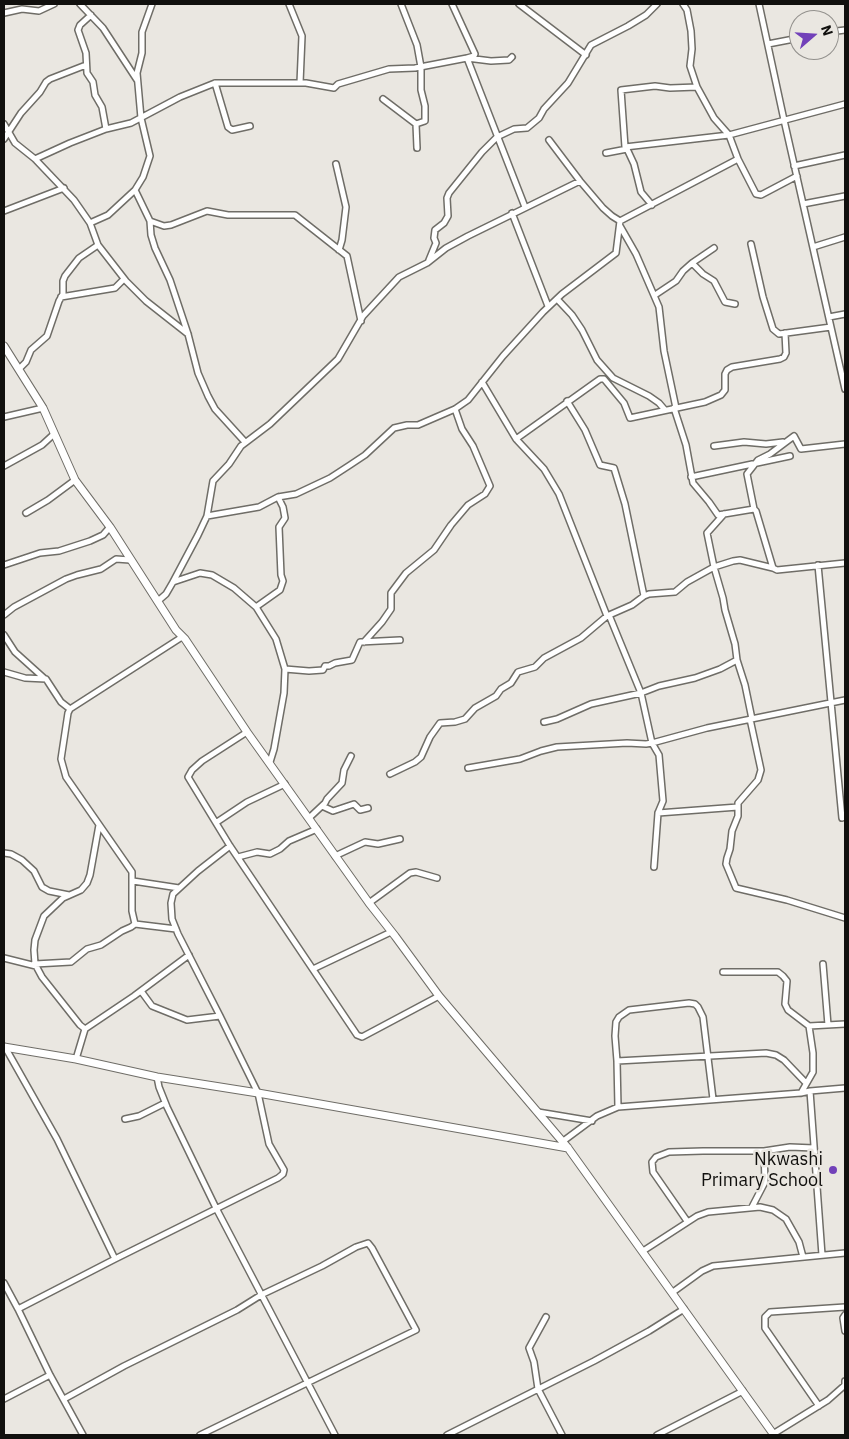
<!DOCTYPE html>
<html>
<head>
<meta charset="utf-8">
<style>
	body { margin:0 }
	#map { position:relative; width:849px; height:1439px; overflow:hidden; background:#eae7e1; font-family:"IBM Plex Sans",sans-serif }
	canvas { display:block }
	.frame { position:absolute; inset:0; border:5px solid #11100e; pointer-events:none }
	.north { position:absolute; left:789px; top:10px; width:50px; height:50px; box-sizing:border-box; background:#eae7e1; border:1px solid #93918d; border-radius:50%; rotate:71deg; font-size:14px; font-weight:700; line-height:20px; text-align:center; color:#11100e }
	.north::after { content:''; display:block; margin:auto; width:18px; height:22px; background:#7241b9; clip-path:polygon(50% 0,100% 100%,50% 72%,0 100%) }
</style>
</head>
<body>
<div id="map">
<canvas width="849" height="1439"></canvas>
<div class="frame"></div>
<div class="north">N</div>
</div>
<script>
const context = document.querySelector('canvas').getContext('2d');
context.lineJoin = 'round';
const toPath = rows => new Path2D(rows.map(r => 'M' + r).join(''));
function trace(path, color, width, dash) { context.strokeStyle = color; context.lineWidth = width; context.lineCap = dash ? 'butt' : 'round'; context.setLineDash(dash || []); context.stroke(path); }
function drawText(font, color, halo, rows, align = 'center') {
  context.font = font + ' "IBM Plex Sans",sans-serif'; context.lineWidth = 5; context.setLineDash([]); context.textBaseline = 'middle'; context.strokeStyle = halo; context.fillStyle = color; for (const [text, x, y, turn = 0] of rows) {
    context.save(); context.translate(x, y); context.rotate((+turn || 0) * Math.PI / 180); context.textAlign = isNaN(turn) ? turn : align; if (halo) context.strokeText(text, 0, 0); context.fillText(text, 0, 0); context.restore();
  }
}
const minor = toPath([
	[80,4,103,28,137,80],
	[152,4,142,32,142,53,137,73,141,118,150,156,143,177,135,190,150,221,151,235,155,248,170,280,188,334,198,373,208,396,215,409,245,442],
	[289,4,302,36,300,83],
	[452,4,475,54,474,56,467,58,491,61,509,60,512,57],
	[519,4,586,55],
	[683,4,687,10,691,31,692,49,690,66,697,87,714,118,729,135,845,104],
	[759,4,784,120,845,389],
	[4,13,22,9,39,11,54,4],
	[91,15,80,25,78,30,86,53,87,73,93,82,95,95,102,107,106,129],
	[829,32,845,30],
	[768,44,799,38],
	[215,83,228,127,232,130,250,126],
	[383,99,416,124,425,121,425,106,421,90,421,67,417,45,401,4],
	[4,124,15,143,35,159,74,200,90,223,98,245,126,281,146,301,188,334],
	[416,124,417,148],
	[4,139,21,113,40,92,46,82,50,79,86,65],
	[549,140,580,181,603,208,612,216,620,221],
	[606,153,627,149,634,164,641,192,652,205],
	[35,159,70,143,106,129,131,123,180,97,215,83,306,83,334,88,338,84,389,69,415,68,467,58,525,207],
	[738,159,756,194,761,195,797,176],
	[336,164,346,207,342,240,339,250],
	[794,166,845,155],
	[803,204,845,196],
	[4,211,64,188],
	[512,213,548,306],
	[150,221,164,226,171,225,207,211,228,215,295,215,347,256,361,321],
	[620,221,738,159,729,135,625,147,621,90,655,86,670,88,697,87],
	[90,223,108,215,135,190],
	[620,226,636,254,659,307,664,351,676,408],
	[751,244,763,297,773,329,779,334,831,327],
	[813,247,845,237],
	[714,248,692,263,703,274,714,281,725,302,735,304],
	[429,260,436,243,434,238,435,230,444,223,448,216,447,198,449,193,482,152,497,137,514,129,527,128,539,118,544,109,568,83,591,45,628,26,646,15,657,4],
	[655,295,676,281,683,271,692,263],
	[61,297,115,288,124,279],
	[557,299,572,315,582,330,597,360,613,378,649,396,659,403,665,410],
	[829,317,845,314],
	[19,369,26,362,31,350,47,336,59,301,63,294,63,281,65,276,79,258,98,245],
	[482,382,516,439,544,469,559,494,607,616],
	[567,401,585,430,600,465,614,468,625,504,644,596],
	[674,408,686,445,693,483,709,502,718,515,754,509,756,511,773,568,777,570,845,563],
	[4,417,43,408],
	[516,439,600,379,604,379,624,403,630,418,705,402,721,395,725,390,725,374,727,370,732,367,780,359,784,357,786,353,785,333],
	[714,446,744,442,766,444,783,442],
	[4,466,42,445,54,434],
	[691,477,790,456],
	[754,509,747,474,758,460,770,454,794,436,801,449,845,444],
	[26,513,48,500,75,480],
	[724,514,707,533,714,567,723,598,725,610,735,644,737,660,745,685,752,719],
	[207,516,259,507,278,497,296,494,330,478,350,465,365,455,394,428,407,425,418,425,455,409,468,400,503,356,543,312,562,294,616,253,620,221],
	[4,565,40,553,59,551,90,541,103,535,110,527],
	[818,565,842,818],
	[173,582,198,535,207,516,213,481,229,464,241,446,270,424,338,359,363,316,399,277,427,263,446,248,468,236,580,181],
	[158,601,166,594,173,582,200,573,212,575,234,588,256,607,276,639,285,669,284,693,274,749,270,762],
	[256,607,280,590,283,581,281,575,279,527,285,518,283,507,278,497],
	[4,615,14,607,66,579,77,575,101,569,116,559,130,560],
	[609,615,641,693,652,743,707,728,845,700],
	[4,635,15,652,45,679],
	[364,642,382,622,391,609,391,593,406,573,434,550,451,525,468,505,485,494,490,486,473,446,462,429,455,409],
	[285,669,309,671,323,670,325,666,329,666,335,663,352,660,360,642,400,640],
	[4,672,25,678,46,679,61,702,70,709],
	[750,719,761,770,758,780,738,803,738,816,732,831,730,849,727,858,726,864,736,888,787,900,845,918],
	[544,722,557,719,591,704,641,693,659,686,695,678,720,669,737,660],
	[247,732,202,761,192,770,188,777,230,846,357,1035,362,1037,439,996],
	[468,768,520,759,541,751,557,747,627,743,646,744,652,743,659,755,663,801,658,813,654,867],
	[390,774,415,762,421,757,430,737,440,723,455,722,465,719,475,708,496,696,501,689,511,683,518,672,535,667,544,658,581,638,607,616,632,605,644,596,649,594,675,592,687,582,714,567,733,561,740,560,773,568],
	[322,806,333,811,354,804,360,810,368,808],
	[658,813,738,807],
	[309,818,325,803,327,799,342,783,344,770,351,756],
	[217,822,247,802,285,784],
	[4,853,11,854,22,860,34,871,42,887,49,891,69,895],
	[335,856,365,842,378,844,400,839],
	[238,857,257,852,270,854,280,849,289,841,317,829],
	[133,881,179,888],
	[369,903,410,873,416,872,437,878],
	[176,929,135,924,132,911,132,872,66,777,61,759,68,713,70,709,182,637],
	[4,958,36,966],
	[35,964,71,962,87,949,101,945,122,931,131,927,135,924],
	[823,964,828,1025],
	[313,969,391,932],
	[723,972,778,972,783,976,787,981,785,1004,788,1010,809,1026],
	[141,991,152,1006,187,1020,220,1016],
	[85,1029,80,1025,42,977,35,964,34,950,35,940,44,916,63,898,81,890,87,883,90,875,99,825],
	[5,1047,57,1139,115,1259],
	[76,1059,85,1029,134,996,189,955],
	[617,1061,766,1053,776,1055,784,1060,806,1083],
	[157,1077,159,1087,167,1107,216,1208,335,1435],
	[810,1091,822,1255],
	[801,1093,813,1072,813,1053,809,1026,845,1024],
	[618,1107,617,1061,615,1036,616,1022,619,1017,629,1010,689,1003,695,1004,698,1007,703,1017,713,1099],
	[538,1112,592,1121],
	[125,1119,139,1116,165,1103],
	[562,1142,597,1116,618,1107,801,1093,810,1091,845,1088],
	[752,1207,765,1182,764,1151],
	[687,1221,653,1172,652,1162,656,1157,669,1152,703,1151,764,1151,790,1147,814,1148],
	[643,1251,697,1216,708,1212,760,1207,773,1210,786,1219,799,1242,803,1257],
	[4,1283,18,1309,50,1375,83,1435],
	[673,1292,702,1271,713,1266,845,1253],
	[18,1309,115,1259,278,1178,283,1174,284,1170,269,1144,258,1093,220,1016,178,934,172,919,171,903,173,894,198,871,230,846],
	[845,1315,843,1318,845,1331],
	[546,1317,529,1348,534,1362,538,1389,562,1435],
	[4,1399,50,1375],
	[64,1399,124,1366,237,1310,261,1295,322,1266,356,1247,368,1243,372,1248,416,1330,200,1435],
	[819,1406,765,1328,765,1317,770,1312,845,1307],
	[773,1434,828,1400,845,1385,845,1381],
	[447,1435,594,1361,649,1331,684,1309],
	[657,1435,743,1391]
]);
const tertiary = toPath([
	[4,346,43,408,75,480,110,527,176,630,185,639,247,732,369,903,395,936,439,996,568,1148,774,1435],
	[4,1047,76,1059,157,1077,258,1093,568,1148]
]);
trace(minor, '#6f6d67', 8);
trace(tertiary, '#6f6d67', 9);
trace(minor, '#fff', 5);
trace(tertiary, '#fff', 7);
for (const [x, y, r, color] of [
	[833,1170,5,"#7241b9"]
]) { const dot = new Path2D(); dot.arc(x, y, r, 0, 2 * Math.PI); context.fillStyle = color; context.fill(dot); trace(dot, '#eae7e1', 2); }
drawText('18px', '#11100e', '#eae7e1', [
	["Nkwashi",823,1160],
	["Primary School",823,1181]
], 'right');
</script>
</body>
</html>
